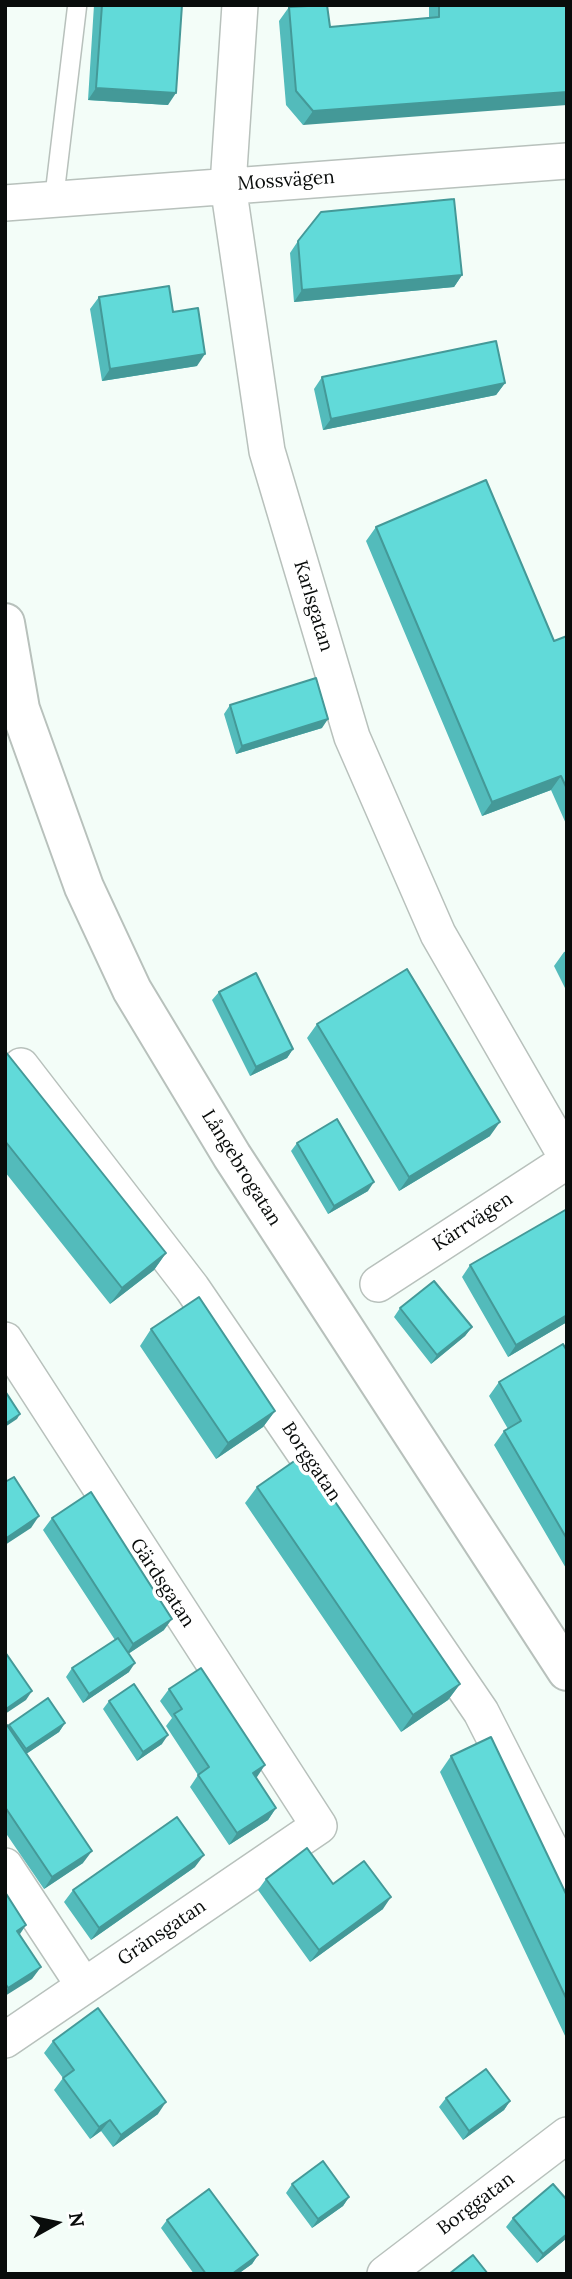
<!DOCTYPE html>
<html>
<head>
<meta charset="utf-8">
<style>
	body { margin:0 }
	#map { position:relative; width:572px; height:2279px; overflow:hidden; background:#f3fdf8; font-family:Lora,serif }
	canvas { display:block }
	.frame { position:absolute; inset:0; border:7px solid #090c0b; pointer-events:none }
	.north { position:absolute; left:21px; top:2188px; width:70px; height:70px; -webkit-text-stroke:5px #fff; paint-order:stroke; rotate:81deg; font-size:19px; font-weight:700; line-height:28px; text-align:center; color:#090c0b }
	.north::after { content:''; display:block; margin:auto; width:24px; height:32px; background:#090c0b; clip-path:polygon(50% 0,100% 100%,50% 72%,0 100%) }
</style>
</head>
<body>
<div id="map">
<canvas width="572" height="2279"></canvas>
<div class="frame"></div>
<div class="north">N</div>
</div>
<script>
const context = document.querySelector('canvas').getContext('2d');
context.lineJoin = 'round';
const toPath = rows => new Path2D(rows.map(r => 'M' + r).join(''));
function trace(path, color, width, dash) { context.strokeStyle = color; context.lineWidth = width; context.lineCap = dash ? 'butt' : 'round'; context.setLineDash(dash || []); context.stroke(path); }
function fill(path, color) { context.fillStyle = color; context.fill(path, 'evenodd'); }
function drawText(font, color, halo, rows, align = 'center') {
  context.font = font + ' Lora,serif'; context.lineWidth = 7; context.setLineDash([]); context.textBaseline = 'middle'; context.strokeStyle = halo; context.fillStyle = color; for (const [text, x, y, turn = 0] of rows) {
    context.save(); context.translate(x, y); context.rotate((+turn || 0) * Math.PI / 180); context.textAlign = isNaN(turn) ? turn : align; if (halo) context.strokeText(text, 0, 0); context.fillText(text, 0, 0); context.restore();
  }
}
const lane = toPath([
	[54,199,77,7]
]);
const street = toPath([
	[240,5,228,185,267,451,352,737,438,934,567,1158],
	[5,203,567,161],
	[21,1066,192,1288,481,1712,567,1881],
	[378,1284,567,1161],
	[5,1340,319,1826,5,2040],
	[5,1866,84,1986],
	[385,2274,567,2135]
]);
const secondary = toPath([
	[5,623,20,709,84,887,132,990,232,1156,567,1671]
]);
trace(lane, '#b8c1bc', 21);
trace(street, '#b8c1bc', 38);
trace(secondary, '#b8c1bc', 42);
trace(lane, '#fff', 18);
trace(street, '#fff', 35);
trace(secondary, '#fff', 38);
fill(toPath([
	[94,5,182,5,168,105,88,100],
	[429,5,567,5,303,125,286,105,279,21,289,7,330,27,429,18],
	[298,241,462,275,454,287,294,302,290,253],
	[99,297,173,312,197,366,102,381,90,309],
	[322,377,505,383,496,395,323,430,314,389],
	[376,527,554,641,567,636,567,826,551,790,482,816,366,541],
	[230,705,322,728,236,754,224,714],
	[567,951,567,992,554,966,564,952],
	[219,992,293,1049,287,1058,250,1076,212,1000],
	[317,1024,490,1136,399,1191,307,1038],
	[5,1051,166,1253,154,1270,110,1304,5,1172],
	[297,1143,368,1191,328,1214,291,1151],
	[567,1209,567,1322,508,1357,462,1277,470,1265],
	[400,1308,472,1327,465,1336,431,1364,394,1317],
	[151,1329,275,1411,263,1427,216,1459,140,1346],
	[567,1351,567,1570,494,1445,504,1431,508,1429,489,1396,499,1382],
	[257,1487,460,1684,448,1700,401,1732,245,1503],
	[52,1518,164,1630,128,1654,129,1672,83,1703,66,1677,72,1668,115,1640,43,1530],
	[169,1689,257,1777,256,1778,276,1808,268,1820,229,1845,190,1787,198,1775,166,1726,172,1718,160,1701],
	[109,1701,162,1744,137,1761,103,1709],
	[65,1723,59,1732,26,1754,83,1863,44,1889,5,1832,5,1726,8,1726,9,1725],
	[451,1756,567,1896,567,2040,440,1772],
	[195,1867,91,1940,64,1902,73,1890],
	[266,1879,333,1884,383,1909,310,1962,258,1890],
	[53,2041,158,2114,113,2147,101,2131,90,2139,54,2090,63,2078,44,2053],
	[446,2098,510,2101,504,2110,463,2140,439,2107],
	[292,2184,349,2197,343,2206,312,2228,286,2193],
	[513,2218,567,2238,537,2263,506,2227],
	[167,2220,258,2255,252,2264,238,2274,194,2274,161,2228]
]), '#53bbbb');
fill(toPath([
	[96,88,176,93,168,105,88,100],
	[567,92,567,105,303,125,313,111],
	[462,275,454,287,294,302,302,290],
	[205,354,197,366,102,381,110,369],
	[505,383,496,395,323,430,331,419],
	[328,719,322,728,236,754,242,746],
	[561,776,551,790,482,816,492,802],
	[293,1049,287,1058,250,1076,256,1067],
	[500,1122,490,1136,399,1191,409,1177],
	[374,1182,368,1191,328,1214,334,1206],
	[166,1253,154,1270,110,1304,122,1288],
	[567,1315,567,1322,508,1357,516,1345],
	[472,1327,465,1336,431,1364,437,1355],
	[275,1411,263,1427,216,1459,228,1443],
	[20,1414,17,1419,5,1427,5,1424],
	[39,1516,31,1528,5,1545,5,1539],
	[172,1619,164,1630,125,1656,133,1644],
	[135,1663,129,1672,83,1703,89,1694],
	[460,1684,448,1700,401,1732,413,1715],
	[32,1691,26,1700,5,1714,6,1709],
	[65,1723,59,1732,20,1758,26,1749],
	[168,1735,162,1744,137,1761,143,1752],
	[265,1765,257,1777,245,1785,253,1773],
	[276,1808,268,1820,229,1845,237,1833],
	[92,1851,83,1863,44,1889,52,1877],
	[204,1855,195,1867,91,1940,99,1928],
	[391,1897,383,1909,310,1962,319,1950],
	[26,1925,18,1937,17,1931],
	[41,1967,32,1979,5,1996,5,1992,8,1988],
	[510,2101,504,2110,463,2140,469,2131],
	[166,2102,158,2114,113,2147,121,2135],
	[110,2120,101,2131,90,2139,99,2127],
	[349,2197,343,2206,312,2228,318,2219],
	[567,2234,567,2238,537,2263,543,2254],
	[258,2255,252,2264,238,2274,232,2274]
]), '#449998');
const building = toPath([
	[102,5,182,5,176,93,96,88,102,5],
	[327,5,330,27,439,17,439,5,567,5,567,92,313,111,296,91,289,7,327,5],
	[454,199,462,275,302,290,298,241,321,212,454,199],
	[169,286,173,312,198,308,205,354,110,369,99,297,169,286],
	[496,341,505,383,331,419,322,377,496,341],
	[486,480,554,641,567,636,567,789,561,776,492,802,376,527,486,480],
	[316,678,328,719,242,746,230,705,316,678],
	[407,969,500,1122,409,1177,317,1024,407,969],
	[256,973,293,1049,256,1067,219,992,256,973],
	[5,1051,166,1253,122,1288,5,1141,5,1051],
	[337,1119,374,1182,334,1206,297,1143,337,1119],
	[567,1209,567,1315,516,1345,470,1265,567,1209],
	[434,1281,472,1327,437,1355,400,1308,434,1281],
	[199,1297,275,1411,228,1443,151,1329,199,1297],
	[563,1344,567,1351,567,1539,504,1431,521,1421,499,1382,563,1344],
	[5,1391,20,1414,5,1424,5,1391],
	[303,1455,460,1684,413,1715,257,1487,303,1455],
	[14,1477,39,1516,5,1539,5,1482,14,1477],
	[91,1492,172,1619,133,1644,52,1518,91,1492],
	[118,1638,135,1663,89,1694,72,1668,118,1638],
	[5,1652,32,1691,6,1709,5,1709,5,1652],
	[201,1668,265,1765,253,1773,276,1808,237,1833,198,1775,209,1767,174,1714,182,1709,169,1689,201,1668],
	[134,1684,168,1735,143,1752,109,1701,134,1684],
	[48,1698,65,1723,26,1749,9,1725,48,1698],
	[7,1725,92,1851,52,1877,5,1807,5,1726,7,1725],
	[491,1737,567,1896,567,2000,451,1756,491,1737],
	[177,1817,204,1855,99,1928,73,1890,177,1817],
	[307,1848,333,1884,364,1861,391,1897,319,1950,266,1879,307,1848],
	[5,1892,26,1925,17,1931,41,1967,8,1988,5,1983,5,1892],
	[98,2008,166,2102,121,2135,110,2120,99,2127,63,2078,74,2070,53,2041,98,2008],
	[486,2069,510,2101,469,2131,446,2098,486,2069],
	[323,2161,349,2197,318,2219,292,2184,323,2161],
	[553,2184,567,2200,567,2234,543,2254,513,2218,553,2184],
	[209,2189,258,2255,232,2274,206,2274,167,2220,209,2189],
	[473,2255,488,2274,449,2274,473,2255]
]);
fill(building, '#61dad9');
trace(building, '#449998', 2);
drawText('19px', '#090c0b', '#fff', [
	["Mossvägen",286,181,-4],
	["Karlsgatan",313,606,73],
	["Långebrogatan",241,1168,58],
	["Kärrvägen",473,1222,-33],
	["Borggatan",311,1462,56],
	["Gärdsgatan",162,1583,57],
	["Gränsgatan",162,1933,-34],
	["Borggatan",476,2204,-37]
]);
</script>
</body>
</html>
